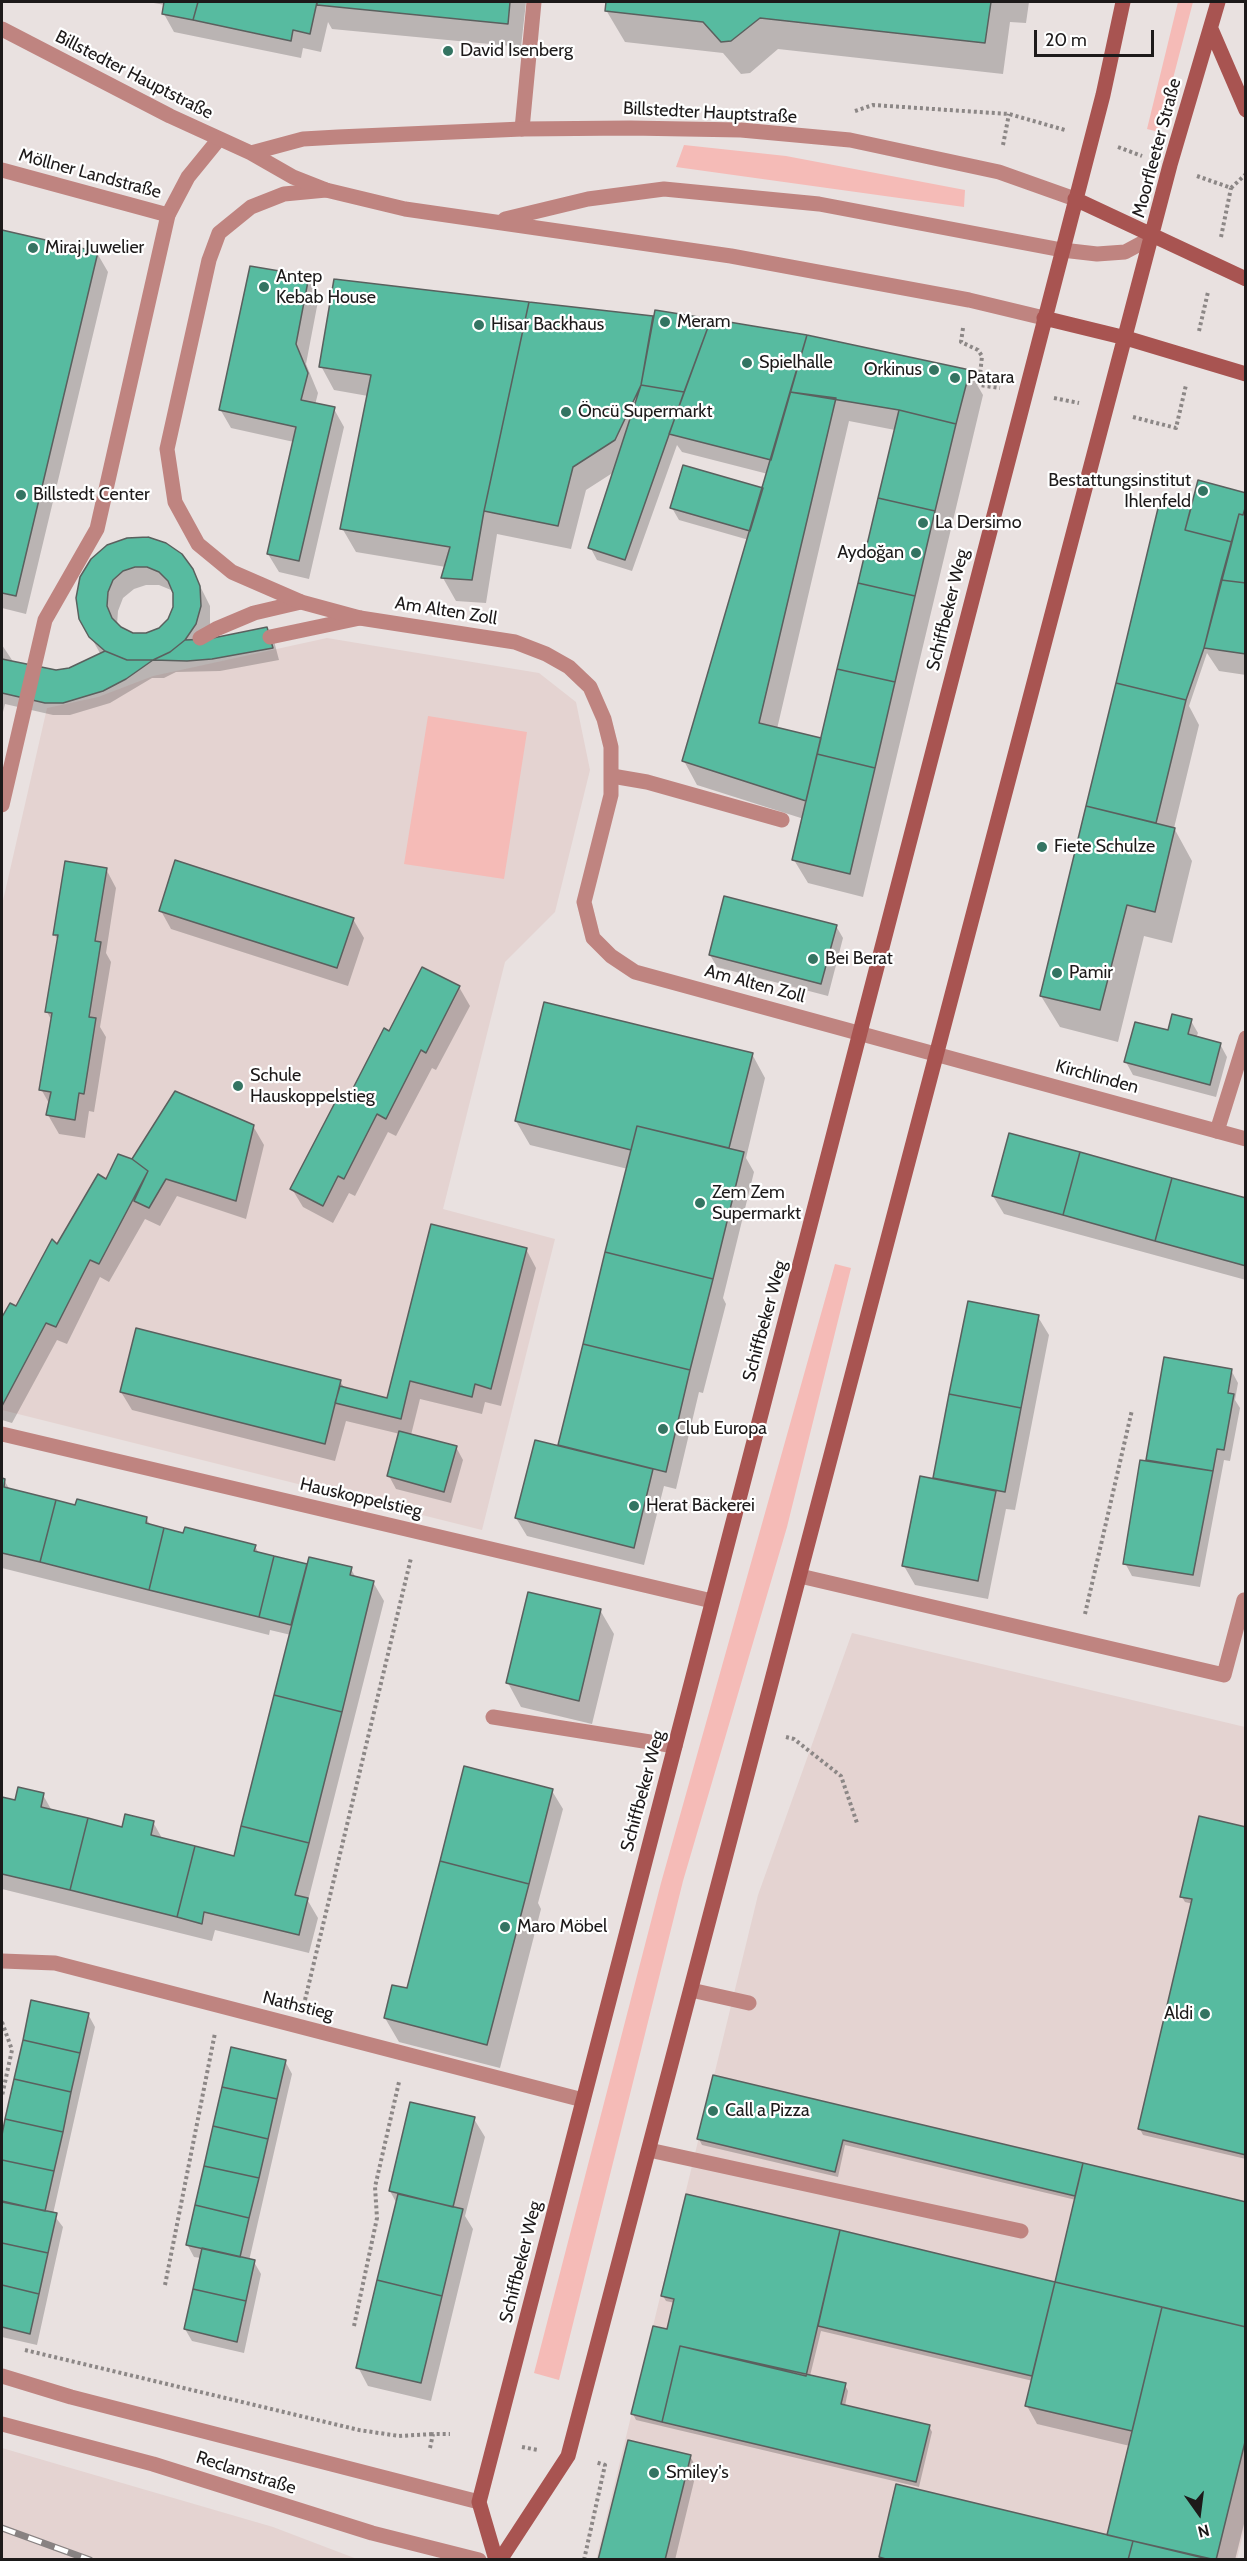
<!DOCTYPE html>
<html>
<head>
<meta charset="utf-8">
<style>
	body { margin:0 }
	#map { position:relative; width:1247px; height:2561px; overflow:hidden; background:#e9e1e0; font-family:Cabin,sans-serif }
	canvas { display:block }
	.frame { position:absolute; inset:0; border:3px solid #1d1a1a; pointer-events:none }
	.north { position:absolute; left:1169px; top:2483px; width:60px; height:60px; -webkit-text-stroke:4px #fff; paint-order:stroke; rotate:166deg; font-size:16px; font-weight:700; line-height:24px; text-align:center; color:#1d1a1a }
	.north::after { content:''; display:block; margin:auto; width:21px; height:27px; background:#1d1a1a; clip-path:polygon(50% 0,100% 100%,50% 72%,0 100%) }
	.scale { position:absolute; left:1034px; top:30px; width:120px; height:27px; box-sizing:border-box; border:3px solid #1d1a1a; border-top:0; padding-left:8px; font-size:18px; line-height:21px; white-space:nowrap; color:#1d1a1a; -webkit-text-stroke:4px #fff; paint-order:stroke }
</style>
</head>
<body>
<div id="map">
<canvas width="1247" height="2561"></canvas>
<div class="frame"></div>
<div class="north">N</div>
<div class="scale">20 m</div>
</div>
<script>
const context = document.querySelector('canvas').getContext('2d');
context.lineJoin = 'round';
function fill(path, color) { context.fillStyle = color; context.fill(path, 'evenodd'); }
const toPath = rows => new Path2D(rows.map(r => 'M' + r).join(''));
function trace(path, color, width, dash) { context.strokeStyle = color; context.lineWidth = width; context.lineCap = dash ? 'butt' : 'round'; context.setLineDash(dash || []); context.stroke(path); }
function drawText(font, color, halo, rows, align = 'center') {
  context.font = font + ' Cabin,sans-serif'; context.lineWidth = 4.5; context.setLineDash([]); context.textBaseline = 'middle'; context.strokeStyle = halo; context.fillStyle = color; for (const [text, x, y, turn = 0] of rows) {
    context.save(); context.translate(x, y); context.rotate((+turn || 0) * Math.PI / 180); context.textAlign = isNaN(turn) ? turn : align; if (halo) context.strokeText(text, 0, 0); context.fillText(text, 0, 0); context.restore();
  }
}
fill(toPath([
	[327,638,539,673,576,702,590,770,555,912,505,962,443,1209,555,1239,482,1530,2,1410,2,905,47,708,98,697,153,676],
	[852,1633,1245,1727,1246,2523,1237,2559,596,2560,758,1895],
	[2,2448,273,2527,357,2559,2,2559]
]), '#e4d3d1');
fill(toPath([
	[1178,2,1193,2,1159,132,1147,129],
	[684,145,786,156,965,190,964,207,676,167],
	[428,716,527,732,504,879,404,864],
	[835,1264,851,1268,787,1527,683,1881,559,2380,534,2373,661,1883]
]), '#f5bbb7');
fill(toPath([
	[148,2,526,2,521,47,332,29,328,22,321,52,303,48,301,58,174,32,164,14,165,5],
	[608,2,1029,2,1026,23,1010,22,1003,74,778,49,750,73,741,74,723,53,625,42,606,10],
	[2,232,97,253,108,272,26,614,2,608],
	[308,277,319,296,306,364,318,393,315,405,334,409,344,427,309,579,279,572,268,554,294,442,231,428,220,409],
	[657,311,807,337,969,371,983,395,863,897,808,883,794,860,804,819,697,785,684,761,749,540,679,520,672,508,763,489,768,474,682,452,677,445,632,571,597,560,590,547,614,472,586,490,571,549,497,534,486,603,456,601,443,578,446,567,356,552,342,528,368,396,334,390,321,366,652,318,655,322],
	[849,421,895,430,822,739,777,729],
	[1246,495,1246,675,1219,671,1207,653,1189,706,1199,725,1174,828,1192,861,1172,943,1144,936,1118,1042,1060,1027,1041,996,1161,502,1192,510],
	[92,560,192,570,210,606,210,625,206,640,274,641,279,660,220,671,176,672,164,678,152,678,110,703,70,715,53,715,5,704,2,716,2,645,14,663,56,671,69,670,101,655,91,637],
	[146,585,159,585,171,590,175,594,175,607,170,620,159,630,146,634,133,634,117,625,118,611,123,598,134,589],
	[106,869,116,888,106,953,111,962,100,1027,106,1037,94,1112,89,1111,85,1138,59,1134,48,1115,50,1105,41,1089,52,1021,47,1012,59,942,54,934],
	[161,911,353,919,364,938,348,986,171,929],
	[836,926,843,938,828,996,717,967,710,955],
	[459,987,470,1006,436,1070,432,1068,396,1136,388,1132,355,1196,349,1193,333,1223,303,1207,292,1189,389,1033],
	[1191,1021,1198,1033,1196,1038,1220,1044,1227,1057,1216,1097,1133,1075,1126,1062,1169,1032],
	[752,1054,765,1078,746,1158,754,1172,723,1298,726,1304,703,1393,699,1392,676,1489,664,1486,644,1565,527,1536,516,1518,559,1447,628,1169,530,1145,516,1121],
	[253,1126,264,1145,246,1219,177,1196,160,1226,145,1219,109,1282,100,1277,67,1344,57,1340,12,1423,2,1420,2,1320,10,1305,16,1308,57,1247,107,1181,132,1161],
	[993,1196,1246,1200,1246,1280,1004,1214],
	[526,1249,536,1268,501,1406,485,1402,482,1414,420,1399,411,1435,456,1447,463,1460,451,1503,396,1489,389,1476,400,1434,346,1421,335,1461,132,1410,121,1392,340,1381,345,1389,388,1400],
	[969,1303,1038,1317,1049,1335,1015,1510,1006,1509,988,1599,915,1585,904,1566,934,1480],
	[1165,1359,1231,1370,1238,1383,1235,1400,1240,1408,1230,1461,1224,1460,1200,1587,1132,1576,1125,1563,1141,1461,1147,1461],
	[2,1480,4,1480,10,1490,76,1507,146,1518,151,1526,184,1534,255,1546,259,1554,306,1565,307,1568,351,1569,356,1578,373,1582,384,1601,308,1901,318,1918,309,1953,215,1930,212,1941,2,1889,2,1798,16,1802,43,1795,52,1811,123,1828,153,1822,163,1840,235,1858,291,1635,270,1630,269,1635,2,1568],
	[600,1610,614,1634,592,1724,521,1707,508,1683],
	[552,1791,563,1809,538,1903,541,1909,500,2068,399,2042,385,2018],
	[1246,1829,1246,2159,1143,2135,1140,2129,1193,1904,1185,1902,1182,1897],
	[32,2002,88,2014,95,2027,53,2214,63,2227,37,2345,2,2337,2,2141],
	[285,2061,292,2074,249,2261,254,2262,261,2274,244,2353,192,2341,185,2329,201,2258,194,2257,187,2244],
	[714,2076,1246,2203,1246,2516,1235,2560,882,2560,880,2557,1110,2537,1130,2446,1037,2424,1027,2406,1033,2381,821,2331,810,2376,845,2385,848,2391,845,2406,929,2426,932,2432,919,2487,636,2420,633,2414,668,2331,675,2303,666,2301,663,2296,687,2196,1056,2283,1076,2200,845,2145,838,2177,702,2145,699,2139],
	[474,2119,485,2137,465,2216,473,2229,431,2401,368,2386,358,2367,397,2204,390,2191],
	[690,2456,697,2469,675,2560,600,2560]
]), '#0003');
const building = toPath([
	[164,2,198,2,193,20,162,14,164,2],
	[198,2,317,2,310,34,293,30,291,41,193,20,198,2],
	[317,2,510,2,508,24,317,5,317,2],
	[606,2,991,2,985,43,760,18,731,41,721,42,703,22,605,11,606,2],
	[2,230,98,252,16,596,2,593,2,230],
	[250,266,309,276,296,344,308,373,301,400,335,407,299,561,267,554,296,427,219,410,250,266],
	[334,279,529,302,484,511,472,580,441,578,450,547,340,529,371,375,319,367,334,279],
	[529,302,653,316,641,385,615,440,573,467,558,526,484,511,529,302],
	[655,310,711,319,684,392,641,385,655,310],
	[711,319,807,335,771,460,669,434,711,319],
	[807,335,970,370,956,424,899,410,790,392,807,335],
	[641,385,684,392,625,560,588,548,641,385],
	[790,392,836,398,759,723,821,738,806,801,682,761,790,392],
	[899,410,956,424,935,511,878,498,899,410],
	[683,465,763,488,750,531,670,508,683,465],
	[1198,480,1246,493,1246,505,1243,515,1239,514,1232,542,1185,530,1198,480],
	[878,498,935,511,915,596,858,583,878,498],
	[1160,500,1191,508,1185,530,1232,542,1204,648,1186,700,1116,683,1160,500],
	[1246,505,1246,583,1221,580,1239,514,1243,515,1246,505],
	[148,537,166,543,182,554,193,569,200,586,201,606,196,624,185,640,170,652,153,660,127,660,105,651,89,637,79,619,76,598,80,577,91,559,107,545,127,538,148,537],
	[135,567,147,567,159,572,168,581,173,593,173,607,168,619,159,628,146,633,133,633,121,627,112,618,107,606,108,592,113,580,123,571,135,567],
	[1221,580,1246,583,1246,654,1204,648,1221,580],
	[858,583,915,596,895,682,837,669,858,583],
	[267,627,273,648,212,659,187,661,153,660,170,652,185,640,208,639,267,627],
	[105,651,127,660,153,660,126,679,103,691,63,703,45,703,2,693,2,659,56,670,69,668,105,651],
	[837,669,895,682,875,768,817,754,837,669],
	[1116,683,1186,700,1156,823,1086,806,1116,683],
	[817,754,875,768,850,874,792,860,817,754],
	[1086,806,1175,828,1155,912,1127,905,1100,1010,1040,996,1086,806],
	[175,860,354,918,337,968,159,911,175,860],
	[65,861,107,868,95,941,101,942,89,1017,96,1018,84,1094,79,1093,75,1120,46,1115,51,1092,39,1090,52,1013,45,1012,58,935,53,935,65,861],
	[724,896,837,925,821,984,709,955,724,896],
	[422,967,460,986,426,1053,421,1050,386,1119,377,1114,344,1179,338,1176,323,1206,290,1189,340,1093,348,1098,384,1028,389,1031,422,967],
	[544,1002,753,1053,729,1148,637,1126,631,1150,515,1121,544,1002],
	[1172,1014,1192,1019,1188,1034,1221,1043,1210,1085,1124,1062,1135,1022,1168,1030,1172,1014],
	[175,1091,254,1125,236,1201,166,1179,149,1208,134,1201,148,1171,132,1159,175,1091],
	[637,1126,744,1152,713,1279,605,1252,637,1126],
	[1009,1133,1080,1152,1063,1215,992,1196,1009,1133],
	[1080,1152,1172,1178,1155,1241,1063,1215,1080,1152],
	[118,1154,132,1159,148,1171,99,1264,90,1260,56,1327,46,1323,2,1406,2,1317,10,1303,16,1306,52,1239,57,1244,98,1174,106,1179,118,1154],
	[1172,1178,1246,1198,1246,1266,1155,1241,1172,1178],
	[431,1224,527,1248,491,1389,475,1384,472,1397,410,1381,401,1419,335,1403,340,1386,387,1398,431,1224],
	[605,1252,713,1279,690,1370,583,1344,605,1252],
	[968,1301,1039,1315,1021,1408,949,1394,968,1301],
	[136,1328,341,1380,325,1444,120,1392,136,1328],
	[583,1344,690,1370,666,1472,558,1445,583,1344],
	[1164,1357,1232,1369,1228,1393,1234,1394,1224,1450,1217,1449,1213,1471,1146,1460,1164,1357],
	[949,1394,1021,1408,1005,1492,933,1478,949,1394],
	[399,1431,457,1446,444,1492,387,1476,399,1431],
	[535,1440,653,1469,634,1548,515,1518,535,1440],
	[1140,1460,1213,1471,1193,1575,1123,1564,1140,1460],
	[920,1476,996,1491,978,1581,902,1566,920,1476],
	[2,1478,5,1479,4,1487,56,1500,40,1562,2,1553,2,1478],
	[77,1499,147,1517,146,1523,164,1528,149,1590,40,1562,56,1500,75,1505,77,1499],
	[185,1527,256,1545,254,1551,274,1556,259,1617,149,1590,164,1528,183,1533,185,1527],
	[274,1556,307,1564,291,1625,259,1617,274,1556],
	[309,1557,352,1567,350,1575,374,1581,342,1712,274,1695,309,1557],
	[528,1592,601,1609,579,1701,506,1683,528,1592],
	[274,1695,342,1712,309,1843,241,1826,274,1695],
	[464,1766,553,1789,529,1884,440,1861,464,1766],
	[18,1787,44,1793,41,1807,88,1818,70,1890,2,1874,2,1797,15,1800,18,1787],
	[125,1814,154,1821,151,1835,195,1846,177,1917,70,1890,88,1818,122,1827,125,1814],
	[1199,1816,1246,1827,1246,2155,1138,2129,1192,1899,1180,1897,1199,1816],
	[241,1826,309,1843,295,1895,308,1898,299,1935,204,1912,202,1924,177,1917,195,1846,234,1856,241,1826],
	[440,1861,529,1884,487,2045,384,2018,392,1985,407,1988,440,1861],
	[31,2000,89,2013,80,2053,23,2040,31,2000],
	[23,2040,80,2053,71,2092,14,2079,23,2040],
	[231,2047,286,2060,277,2099,222,2087,231,2047],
	[713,2075,1083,2163,1075,2196,843,2140,835,2172,697,2139,713,2075],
	[14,2079,71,2092,63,2132,5,2119,14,2079],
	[222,2087,277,2099,268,2139,213,2126,222,2087],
	[410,2102,475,2117,453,2207,389,2191,410,2102],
	[5,2119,63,2132,54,2171,2,2160,2,2135,5,2119],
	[213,2126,268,2139,259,2178,204,2166,213,2126],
	[2,2160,54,2171,45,2211,2,2201,2,2160],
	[1083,2163,1246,2202,1246,2327,1055,2282,1083,2163],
	[204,2166,259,2178,249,2218,195,2205,204,2166],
	[398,2194,463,2209,442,2296,377,2280,398,2194],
	[686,2194,840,2230,806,2376,680,2346,662,2422,631,2414,653,2326,667,2329,674,2299,661,2296,686,2194],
	[2,2202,57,2213,48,2253,2,2243,2,2202],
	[195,2205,249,2218,240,2257,186,2245,195,2205],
	[840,2230,1055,2282,1032,2376,818,2326,840,2230],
	[2,2243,48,2253,39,2294,2,2285,2,2243],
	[202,2248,255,2260,246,2301,193,2289,202,2248],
	[377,2280,442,2296,421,2383,356,2368,377,2280],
	[1055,2282,1162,2307,1132,2431,1025,2406,1055,2282],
	[2,2285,39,2294,30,2334,2,2327,2,2285],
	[193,2289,246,2301,237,2342,184,2329,193,2289],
	[1162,2307,1246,2327,1246,2438,1216,2560,1107,2535,1162,2307],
	[680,2346,846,2383,841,2404,930,2425,916,2482,662,2422,680,2346],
	[628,2440,691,2455,665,2560,598,2560,628,2440],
	[896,2484,1133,2541,1128,2560,889,2560,879,2557,896,2484],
	[1133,2541,1212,2560,1128,2560,1133,2541]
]);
fill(building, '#57bba0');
trace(building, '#5a605e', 1.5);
trace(toPath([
	[855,111,873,105,1009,114,1065,130],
	[1003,145,1009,114],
	[1118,147,1142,156],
	[1197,176,1231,188,1246,174],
	[1221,237,1231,188],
	[963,328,961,342,978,350,982,356,979,385,1000,388],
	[1199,331,1208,292],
	[1054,398,1079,403],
	[1133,417,1176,428,1186,385],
	[1085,1614,1132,1410],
	[786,1737,794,1739,841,1776,857,1823],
	[305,2000,411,1558],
	[2,2022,12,2050,2,2096],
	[165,2285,215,2033],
	[354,2326,377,2218,375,2187,399,2082],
	[25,2350,359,2430,399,2436,433,2434],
	[522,2447,538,2450],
	[430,2448,433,2434,450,2434],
	[584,2560,605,2465,595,2462]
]), '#8c8786', 4, [3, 3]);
trace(toPath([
	[522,129,534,2],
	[270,637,360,618],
	[200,638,216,629,254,613,301,602],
	[612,776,647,782,782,820],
	[2,805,45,620,97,529,168,215,188,177,219,139],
	[1217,1131,1246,1038],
	[800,1576,1224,1675,1244,1600],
	[493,1717,675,1746],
	[691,1990,749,2003],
	[649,2150,1021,2231]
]), '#bf8480', 15);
trace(toPath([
	[2,170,168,215]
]), '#bf8480', 15);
trace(toPath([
	[326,190,284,194,251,207,219,233,209,260,167,449,175,502,198,544,232,572,301,602,360,618,515,642,546,654,569,667,590,687,604,719,611,747,611,795,584,902,593,938,611,956,635,972,1246,1139],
	[2,1434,712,1601],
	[2,1961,55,1963,583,2100]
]), '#bf8480', 15);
trace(toPath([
	[2,29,170,116,251,153,293,177,326,190,405,209,731,256,969,300,1044,318],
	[251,153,303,139,338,137,522,129,630,128,741,130,850,140,999,172,1075,199],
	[505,219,588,199,664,189,819,204,1062,250,1097,254,1125,252,1153,237],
	[2,2376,71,2397,479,2502],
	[2,2424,153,2464,372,2533,479,2560]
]), '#bf8480', 15);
trace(toPath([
	[1211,29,1246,110],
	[1075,199,1246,279],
	[1044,318,1126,338,1246,374],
	[496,2560,479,2502,1103,95,1123,2],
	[500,2560,568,2456,1170,165,1218,2]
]), '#a85451', 15);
const rail = toPath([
	[2,2528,90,2560]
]);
trace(rail, '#888282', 7);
trace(rail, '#fff', 4.5, [14]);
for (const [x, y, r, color] of [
	[448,51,6,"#347462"],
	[33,248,6,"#347462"],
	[264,287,6,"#347462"],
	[665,322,6,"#347462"],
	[479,325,6,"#347462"],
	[747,363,6,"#347462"],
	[934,370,6,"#347462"],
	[955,378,6,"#347462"],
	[566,412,6,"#347462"],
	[1203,491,6,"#347462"],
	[21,495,6,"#347462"],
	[923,523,6,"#347462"],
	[916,553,6,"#347462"],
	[1042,847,6,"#347462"],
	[813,959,6,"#347462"],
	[1057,973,6,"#347462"],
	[238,1086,6,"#347462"],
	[700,1203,6,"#347462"],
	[663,1429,6,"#347462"],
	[634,1506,6,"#347462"],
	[505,1927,6,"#347462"],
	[1205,2014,6,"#347462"],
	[713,2111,6,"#347462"],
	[654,2473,6,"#347462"]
]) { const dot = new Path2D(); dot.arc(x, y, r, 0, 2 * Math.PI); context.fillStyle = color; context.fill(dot); trace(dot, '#fff', 2); }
drawText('18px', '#1d1a1a', '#fff', [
	["David Isenberg",460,51],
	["Miraj Juwelier",45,248],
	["Antep",276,277],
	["Kebab House",276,298],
	["Meram",677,322],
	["Hisar Backhaus",491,325],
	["Spielhalle",759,363],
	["Orkinus",922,370,"right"],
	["Patara",967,378],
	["Öncü Supermarkt",578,412],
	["Bestattungsinstitut",1191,481,"right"],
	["Ihlenfeld",1191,502,"right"],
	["Billstedt Center",33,495],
	["La Dersimo",935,523],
	["Aydoğan",904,553,"right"],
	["Fiete Schulze",1054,847],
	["Bei Berat",825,959],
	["Pamir",1069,973],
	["Schule",250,1076],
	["Hauskoppelstieg",250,1097],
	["Zem Zem",712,1193],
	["Supermarkt",712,1214],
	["Club Europa",675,1429],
	["Herat Bäckerei",646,1506],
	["Maro Möbel",517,1927],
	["Aldi",1193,2014,"right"],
	["Call a Pizza",725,2111],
	["Smiley's",666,2473]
], 'left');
drawText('18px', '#1d1a1a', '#fff', [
	["Billstedter Hauptstraße",134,75,27],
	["Billstedter Hauptstraße",710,113,3],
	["Moorfleeter Straße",1157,148,-75],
	["Möllner Landstraße",90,174,15],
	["Schiffbeker Weg",948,610,-76],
	["Am Alten Zoll",446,611,9],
	["Am Alten Zoll",755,984,15],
	["Kirchlinden",1097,1077,15],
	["Schiffbeker Weg",765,1321,-75],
	["Hauskoppelstieg",361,1498,13],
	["Schiffbeker Weg",643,1791,-75],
	["Nathstieg",298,2006,14],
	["Schiffbeker Weg",521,2262,-76],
	["Reclamstraße",246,2473,18]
]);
</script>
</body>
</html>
